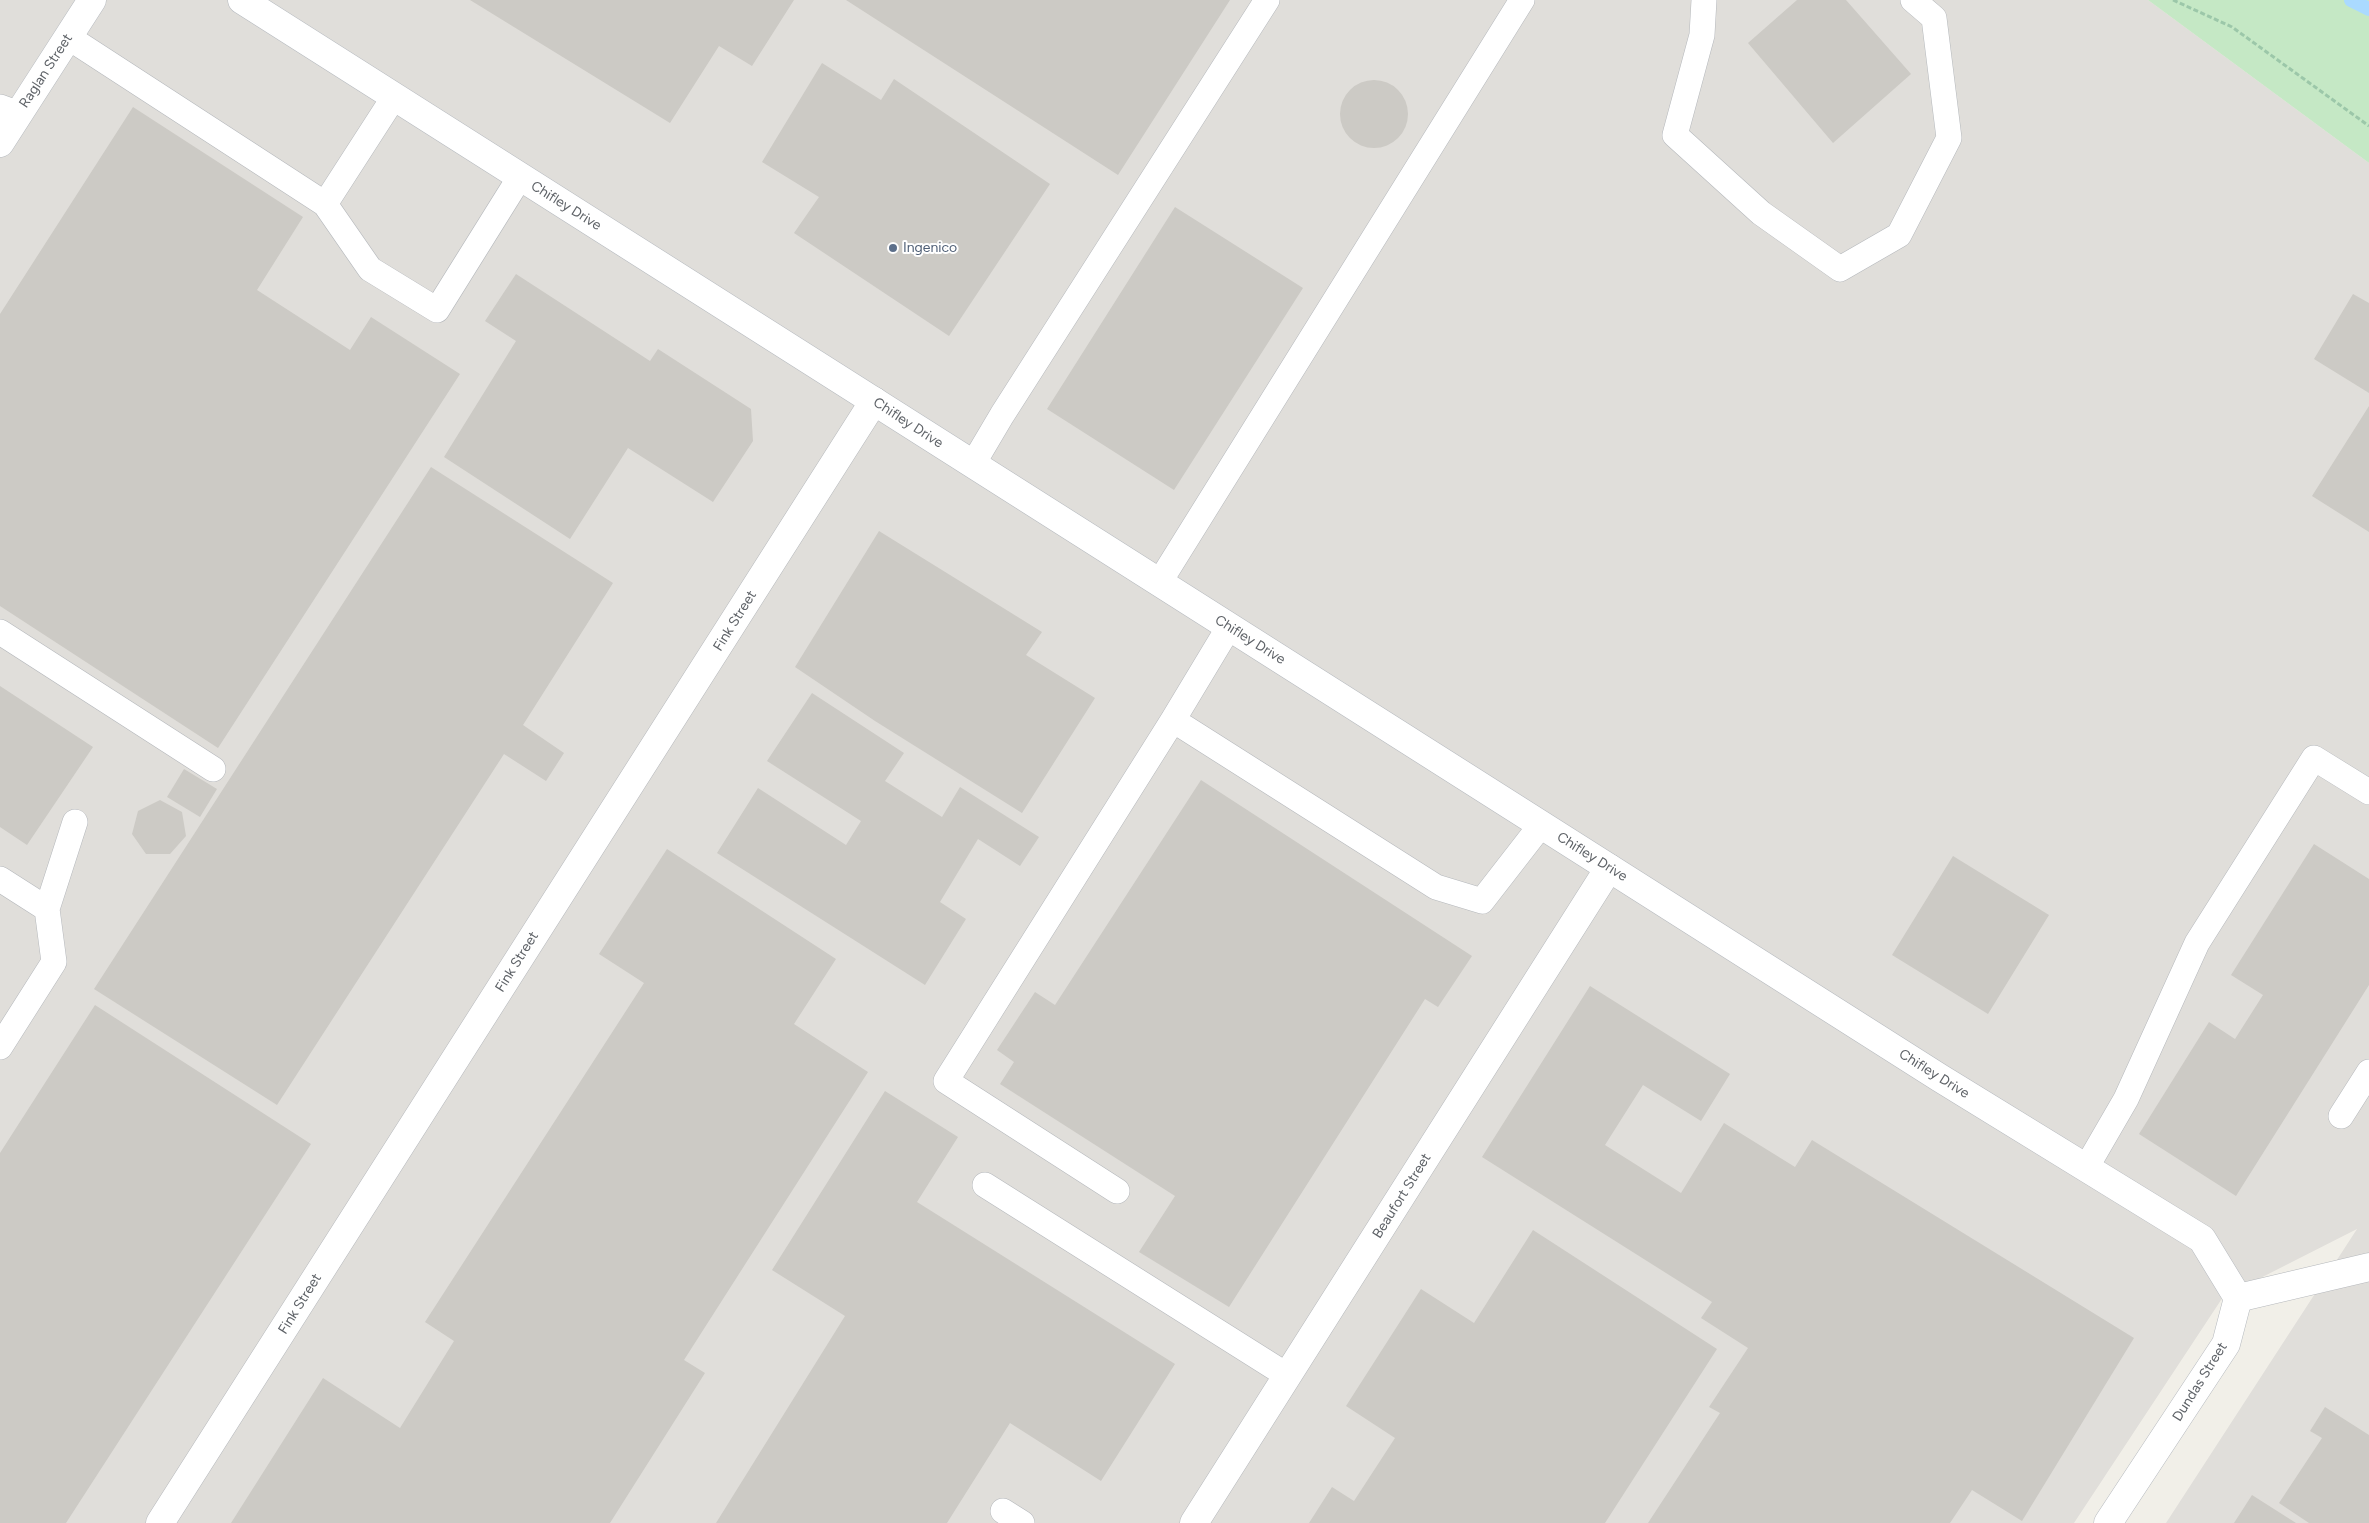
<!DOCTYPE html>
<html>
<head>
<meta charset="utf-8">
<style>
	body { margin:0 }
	canvas { display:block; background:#f1efe8 }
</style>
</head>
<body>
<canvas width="2369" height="1523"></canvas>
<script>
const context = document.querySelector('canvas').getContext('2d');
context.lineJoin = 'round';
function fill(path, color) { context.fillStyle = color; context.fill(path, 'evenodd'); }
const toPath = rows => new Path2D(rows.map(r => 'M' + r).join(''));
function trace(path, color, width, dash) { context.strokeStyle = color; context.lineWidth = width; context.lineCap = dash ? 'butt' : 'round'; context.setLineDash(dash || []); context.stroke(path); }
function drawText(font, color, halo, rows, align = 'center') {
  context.font = font + ' Figtree,sans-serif'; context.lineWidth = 4; context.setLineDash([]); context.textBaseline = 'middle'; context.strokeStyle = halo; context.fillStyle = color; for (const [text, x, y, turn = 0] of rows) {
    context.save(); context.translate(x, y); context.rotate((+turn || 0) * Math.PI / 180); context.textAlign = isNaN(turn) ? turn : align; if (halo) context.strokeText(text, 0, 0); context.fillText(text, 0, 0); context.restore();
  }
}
fill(toPath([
	[0,0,2148,0,2369,163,2369,1523,2166,1523,2357,1229,2223,1297,2074,1523,0,1523]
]), '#e0deda');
fill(toPath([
	[2148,0,2369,0,2369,163]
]), '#c5e8c5');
trace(toPath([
	[2351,0,2369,9]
]), '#aadaff', 14);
fill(toPath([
	[470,0,794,0,752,66,719,46,670,123],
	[846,0,1230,0,1118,175],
	[1797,0,1846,0,1911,74,1833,143,1748,43],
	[822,63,881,100,894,79,1050,184,949,336,794,233,819,197,762,162],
	'1340 114a34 34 0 1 1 68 0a34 34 0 1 1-68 0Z',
	[133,107,303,217,257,290,350,350,371,317,460,374,218,748,0,606,0,314],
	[1175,207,1303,288,1174,490,1047,409],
	[516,274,650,361,658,349,751,409,753,441,713,502,628,448,570,539,444,457,516,341,485,321],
	[2353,294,2369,303,2369,393,2314,359],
	[2369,406,2369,532,2312,496],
	[431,467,613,583,523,725,564,753,546,781,504,754,277,1105,94,989],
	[879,531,1042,632,1026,655,1095,698,1022,813,875,721,795,667],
	[0,686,93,747,27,845,0,827],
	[812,693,904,753,885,781,942,817,960,787,1039,837,1020,866,978,839,940,902,966,919,925,985,717,853,758,788,846,845,861,821,767,761],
	[184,769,217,789,200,817,167,797],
	[1201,780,1472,956,1438,1007,1425,999,1229,1307,1139,1252,1175,1196,1000,1084,1014,1062,997,1050,1035,992,1055,1005],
	[160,800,182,812,186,836,170,854,146,854,132,834,138,811],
	[2314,844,2369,879,2369,985,2236,1196,2139,1134,2209,1022,2235,1039,2263,995,2231,975],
	[667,849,836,959,794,1024,868,1072,684,1360,705,1373,610,1523,231,1523,323,1378,400,1428,454,1341,425,1322,644,983,599,954],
	[1953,856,2049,915,1988,1014,1892,955],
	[1590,986,1730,1074,1701,1121,1643,1085,1605,1145,1681,1193,1724,1123,1795,1167,1812,1140,2134,1338,2022,1521,1972,1490,1950,1523,1648,1523,1720,1413,1709,1407,1748,1348,1701,1318,1712,1302,1482,1157],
	[95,1005,311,1144,66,1523,0,1523,0,1153],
	[885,1091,958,1137,917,1202,1175,1364,1101,1481,1010,1423,947,1523,716,1523,845,1316,772,1270],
	[1533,1230,1717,1349,1605,1523,1309,1523,1332,1487,1354,1501,1395,1438,1346,1406,1421,1289,1474,1323],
	[2325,1407,2369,1435,2369,1523,2309,1523,2279,1503,2322,1438,2310,1431],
	[2252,1495,2296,1523,2234,1523]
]), '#cccac5');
const lane = toPath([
	[1704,0,1702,35,1675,135,1761,213,1840,269,1899,235,1949,138,1934,18,1913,0],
	[68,37,325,204,370,269,437,310,520,177],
	[0,107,19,114],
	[325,204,394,97],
	[973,464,1002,415,1267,0],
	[1159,583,1522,0],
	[0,632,213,769],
	[1173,720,1436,887,1482,901,1541,825],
	[0,879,47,909],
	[0,1047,54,962,47,909,75,822],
	[2341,1116,2369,1072],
	[2086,1168,2126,1099,2197,943,2314,758,2369,792],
	[985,1185,1288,1376],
	[1117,1191,946,1081,1173,720,1229,627],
	[1003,1511,1022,1523]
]);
const street = toPath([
	[2238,1298,2369,1267],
	[160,1523,874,401],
	[1194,1523,1609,868]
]);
const secondary = toPath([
	[242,0,1940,1078,2202,1239,2238,1298,2226,1344,2108,1523],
	[0,143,92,0]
]);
trace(lane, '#b5b8bc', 26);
trace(street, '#b5b8bc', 29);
trace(secondary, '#b6babf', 29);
trace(toPath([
	[2173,0,2232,27,2369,126]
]), '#9cc7a9', 3, [5, 2.5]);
trace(lane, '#fff', 25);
trace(street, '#fff', 28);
trace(secondary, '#fff', 28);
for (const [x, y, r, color] of [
	[893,248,5,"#5c6f8a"]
]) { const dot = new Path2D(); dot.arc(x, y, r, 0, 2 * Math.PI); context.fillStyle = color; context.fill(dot); trace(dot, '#fff', 2); }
drawText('14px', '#5f6368', '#fff', [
	["Raglan Street",46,71,-57],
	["Chifley Drive",566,206,32],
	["Chifley Drive",908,423,33],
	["Fink Street",735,621,-58],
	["Chifley Drive",1250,640,32],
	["Chifley Drive",1592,857,32],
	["Fink Street",517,962,-58],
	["Chifley Drive",1934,1074,32],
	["Beaufort Street",1402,1196,-58],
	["Fink Street",300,1304,-58],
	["Dundas Street",2200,1382,-58]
]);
drawText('14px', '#4e5e75', '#fff', [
	["Ingenico",903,248]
], 'left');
</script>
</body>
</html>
